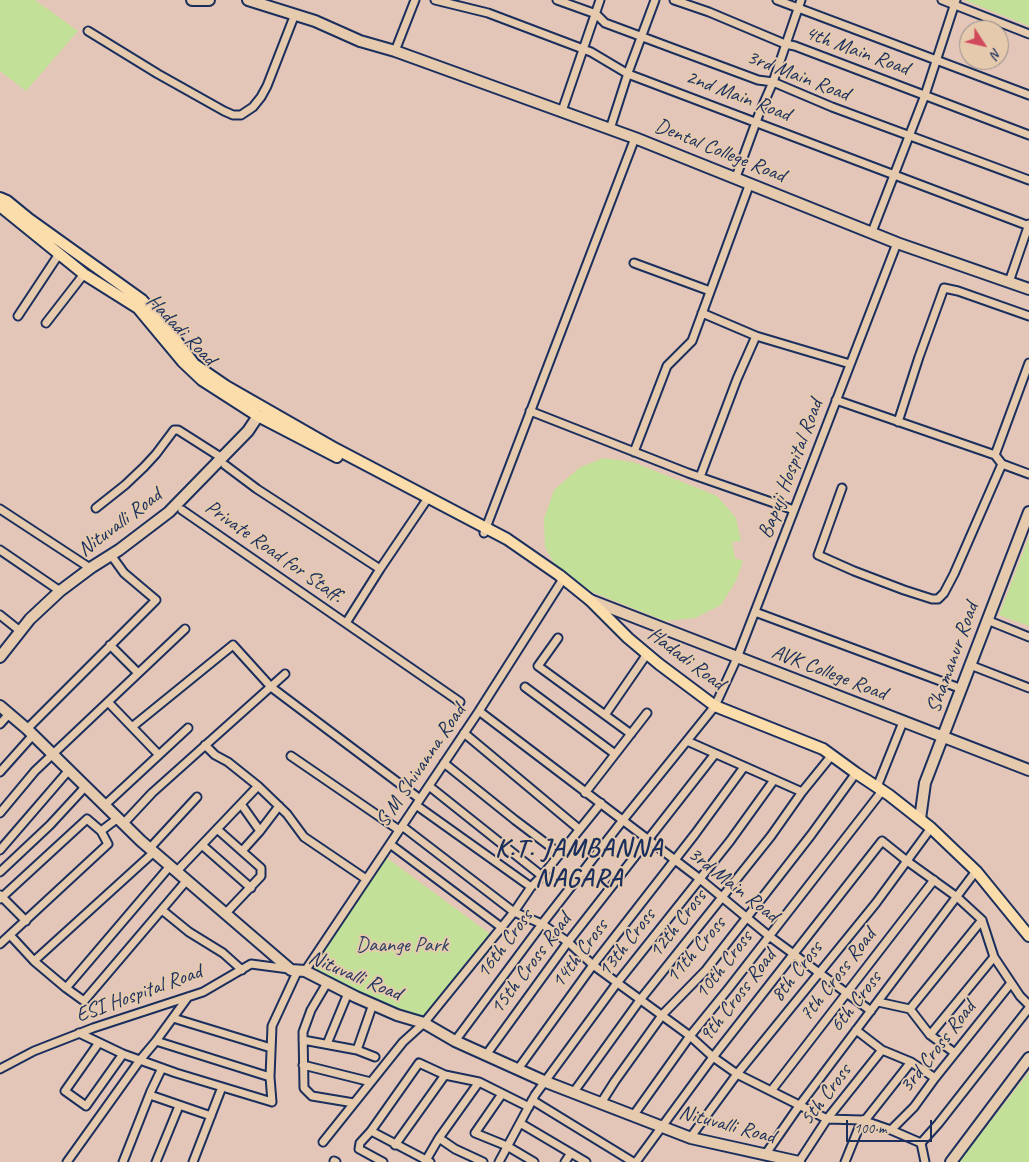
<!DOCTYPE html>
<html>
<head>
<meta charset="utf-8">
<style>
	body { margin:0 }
	#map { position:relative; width:1029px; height:1162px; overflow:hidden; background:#e3c6b7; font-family:Caveat,sans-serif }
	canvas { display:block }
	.north { position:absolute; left:959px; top:20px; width:50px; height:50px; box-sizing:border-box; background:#e5caad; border:1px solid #948c8d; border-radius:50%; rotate:125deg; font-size:14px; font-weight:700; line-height:20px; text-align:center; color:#1b2f5e }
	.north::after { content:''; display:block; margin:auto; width:18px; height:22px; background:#d1495b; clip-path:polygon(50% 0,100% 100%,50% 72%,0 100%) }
	.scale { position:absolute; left:846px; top:1120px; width:86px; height:22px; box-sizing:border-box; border:2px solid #1b2f5e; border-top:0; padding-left:6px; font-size:15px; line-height:18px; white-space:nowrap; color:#1b2f5e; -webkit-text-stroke:4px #e5caad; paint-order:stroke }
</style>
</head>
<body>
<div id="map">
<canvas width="1029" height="1162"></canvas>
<div class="north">N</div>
<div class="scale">100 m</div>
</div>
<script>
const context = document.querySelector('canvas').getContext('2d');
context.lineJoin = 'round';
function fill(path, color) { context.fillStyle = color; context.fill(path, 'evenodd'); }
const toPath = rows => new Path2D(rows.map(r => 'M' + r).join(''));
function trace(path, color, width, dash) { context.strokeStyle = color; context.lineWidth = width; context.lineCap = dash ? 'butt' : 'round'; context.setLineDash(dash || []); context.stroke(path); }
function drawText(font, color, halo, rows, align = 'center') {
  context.font = font + ' Caveat,sans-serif'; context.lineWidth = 4; context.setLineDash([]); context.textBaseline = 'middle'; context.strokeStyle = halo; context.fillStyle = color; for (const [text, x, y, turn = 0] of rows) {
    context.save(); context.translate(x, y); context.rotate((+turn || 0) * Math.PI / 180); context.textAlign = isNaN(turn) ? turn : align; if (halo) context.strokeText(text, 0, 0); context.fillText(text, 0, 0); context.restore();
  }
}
fill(toPath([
	[0,0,35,0,78,31,26,91,0,71],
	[964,0,1029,0,1029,26],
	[603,458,633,462,717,496,736,518,741,541,732,542,735,558,743,561,736,581,721,605,695,618,665,621,577,586,557,569,545,547,544,519,554,490,579,468],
	[1029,537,1029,626,999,615],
	[387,858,493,936,423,1020,352,991,309,970],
	[1029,1072,1029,1162,959,1162]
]), '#c3e098');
const street = toPath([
	[435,0,488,13,591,52,628,74,1029,226],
	[557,0,596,14,605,23,758,80,773,82,832,107,1029,180],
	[674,0,709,12,785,44,795,46,1029,135],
	[777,0,1029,95],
	[942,0,1029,34],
	[88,31,158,74,224,111,233,115,241,115,253,107,261,97,267,86,295,14],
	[395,51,415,0],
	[562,111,600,0],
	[610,129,629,70,655,0],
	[736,177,759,114,773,82,801,0],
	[872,232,925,95,956,0],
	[634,263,710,291],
	[1009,282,1029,224],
	[702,313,756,336,850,364],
	[18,316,59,254],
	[46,323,84,274],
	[836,400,995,455],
	[530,411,688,473,794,510],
	[898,422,919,357,944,288,958,291,1029,316],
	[634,452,667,366,692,341,750,183],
	[1002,464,995,455,1029,363],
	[225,465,257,489,380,569],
	[700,477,737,379,756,336],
	[842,488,818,555,854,571,904,590,932,599,938,599,944,593,954,574,1002,464,1029,474],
	[96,508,125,485,144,467,156,454,174,430,178,430,222,458],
	[0,509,90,568],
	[182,510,460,702],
	[484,533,635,138],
	[0,550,60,591],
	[755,612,962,689],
	[0,615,20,631],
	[987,620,1029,637],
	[346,623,380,569,428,498],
	[558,638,538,666,631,734],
	[110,645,138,673],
	[970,665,1029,688],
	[525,687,615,754],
	[108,702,159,755],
	[479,711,700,879,769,936,871,1011],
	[605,715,647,654],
	[0,724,9,714],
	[132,727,233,645,271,687,420,799],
	[27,729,156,600,124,573,111,555],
	[464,733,579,829],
	[687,741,802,792],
	[205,745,215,755,228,762,258,786],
	[291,756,399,830],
	[444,763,515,820,560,854],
	[0,772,33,735],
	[429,786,542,876],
	[877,787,903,722],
	[585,793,647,713],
	[241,804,260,831],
	[105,805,188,728],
	[416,805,531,887],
	[0,813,35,771,185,629],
	[124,823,152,793,285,674],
	[402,826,514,912,542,924,568,942,593,965,690,1036,713,1057,737,1074,827,1119,862,1120,891,1130,921,1143,925,1162],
	[217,829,261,868,261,876,226,913],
	[390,844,501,927],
	[202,845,251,888],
	[150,848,197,797],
	[0,850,69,770],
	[242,851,260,831,279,806],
	[170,866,66,988,84,1001,187,880],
	[177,871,258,786,287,814,304,837,366,879],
	[0,872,50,825,86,786],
	[0,895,26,921],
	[0,899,87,819,101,831,118,818],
	[162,910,189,932,223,953,242,970],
	[10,935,34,961],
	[0,944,108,844,101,831],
	[305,971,479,711,563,579],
	[327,983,311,1010,303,1032,304,1088,312,1096,354,1103],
	[66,988,34,961,154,852],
	[878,1002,910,1009,930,1035,955,1053],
	[910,1009,982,920],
	[173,1018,271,1048],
	[856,1030,882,1050,911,1062,935,1078],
	[79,1033,123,1054,176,1073,272,1102,270,1077,272,1026,298,970],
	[930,1035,994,957],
	[303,1040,357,1050,375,1057],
	[156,1041,270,1077],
	[455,1041,542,924,623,820,715,706,737,658,897,243],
	[98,1044,65,1091,86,1106,123,1054],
	[327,1044,348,993],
	[357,1050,373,1004],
	[486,1055,568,942,715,754],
	[303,1065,371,1082],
	[0,1069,34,1051,93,1028,203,992,251,964,289,969],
	[518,1069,593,965,695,834,744,767],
	[771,1091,934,880],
	[573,1093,640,1000,771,836,802,792,832,755],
	[502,1094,475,1133,507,1146,534,1162],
	[150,1095,211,1116],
	[532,1100,633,1162],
	[601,1103,615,1081,663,1014,706,970,811,835,856,773],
	[633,1116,690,1036,729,988,882,791],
	[520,1123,586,1162],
	[891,1130,914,1107,935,1078,1011,983],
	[371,1131,430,1162],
	[439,1138,455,1149,483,1162],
	[690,1138,737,1074,876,903,931,828],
	[323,1142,403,1042,424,1023,514,912,531,887,542,876,601,803],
	[921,1143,938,1124,1029,1008],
	[395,1145,445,1075],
	[765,1155,799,1106,976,871],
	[334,1161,336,1162],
	[67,1162,140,1060,156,1041,188,997],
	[123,1162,151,1091,162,1068],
	[156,1162,179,1106],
	[193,1162,222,1087],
	[383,1162,359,1149,360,1143,371,1131,419,1063,445,1075,479,1082],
	[425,1162,439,1138,479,1082,529,1107],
	[499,1162,535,1095,617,983,730,841,774,780],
	[565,1162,571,1153],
	[636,1162,713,1057,882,841,907,861,957,897,982,920,994,957,1020,996,1029,1005],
	[799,1162,827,1119,882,1050],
	[845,1162,862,1120,866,1119,911,1062]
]);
const secondary = toPath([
	[192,0,209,0],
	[248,0,315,21,360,41,395,51,635,138,897,243,1029,289],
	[590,600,1029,770],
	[0,657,30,619,60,591,92,567,119,550,169,512,248,431,258,416],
	[0,706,27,729,141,841,291,970,305,971,356,997,397,1015,424,1023,455,1041,546,1082,691,1138,799,1162],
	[920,819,925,783,1029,512],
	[951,1162,1029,1058]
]);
const primary = toPath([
	[0,198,7,201,29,219,142,300,170,332,194,364,226,386,336,449,507,539,559,575,590,600,628,638,659,664,715,706,823,749,856,773,889,795,931,828,976,871,1029,936],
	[0,206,84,274,138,308,183,362,202,380,258,416,337,457]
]);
trace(street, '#1b2f5e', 11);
trace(secondary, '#1b2f5e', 14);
trace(primary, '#1b2f5e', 14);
trace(street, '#e5caad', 7);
trace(secondary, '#e5caad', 10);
trace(primary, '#fbddab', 10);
drawText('21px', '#1b2f5e', '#e5caad', [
	["4th Main Road",857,51,20],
	["3rd Main Road",798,76,21],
	["2nd Main Road",738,96,21],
	["Dental College Road",720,151,22],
	["Hadadi Road",181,330,46],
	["Bapuji Hospital Road",791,469,-69],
	["Nituvalli Road",120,523,-37],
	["Private Road for Staff.",274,552,35],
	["Shamanur Road",953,658,-70],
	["Hadadi Road",686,659,37],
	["AVK College Road",829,673,21],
	["S M Shivanna Road",421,766,-56],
	["3rd Main Road",733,885,38],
	["12th Cross",678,924,-52],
	["13th Cross",627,943,-52],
	["16th Cross",505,944,-53],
	["11th Cross",696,950,-49],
	["14th Cross",580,954,-53],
	["15th Cross Road",531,964,-53],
	["10th Cross",724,965,-52],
	["8th Cross",797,972,-52],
	["7th Cross Road",838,975,-52],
	["Nituvalli Road",355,976,23],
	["ESI Hospital Road",139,994,-20],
	["9th Cross Road",738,996,-52],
	["6th Cross",856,1002,-52],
	["3rd Cross Road",938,1047,-52],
	["5th Cross",826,1095,-53],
	["Nituvalli Road",727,1125,15]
]);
drawText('21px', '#2c4164', '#e5caad', [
	["Daange Park",402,945]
]);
context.letterSpacing = '1px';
drawText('bold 26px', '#1b2f5e', '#e5caad', [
	["K.T. JAMBANNA",579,849],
	["NAGARA",579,879]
]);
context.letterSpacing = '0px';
</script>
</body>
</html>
